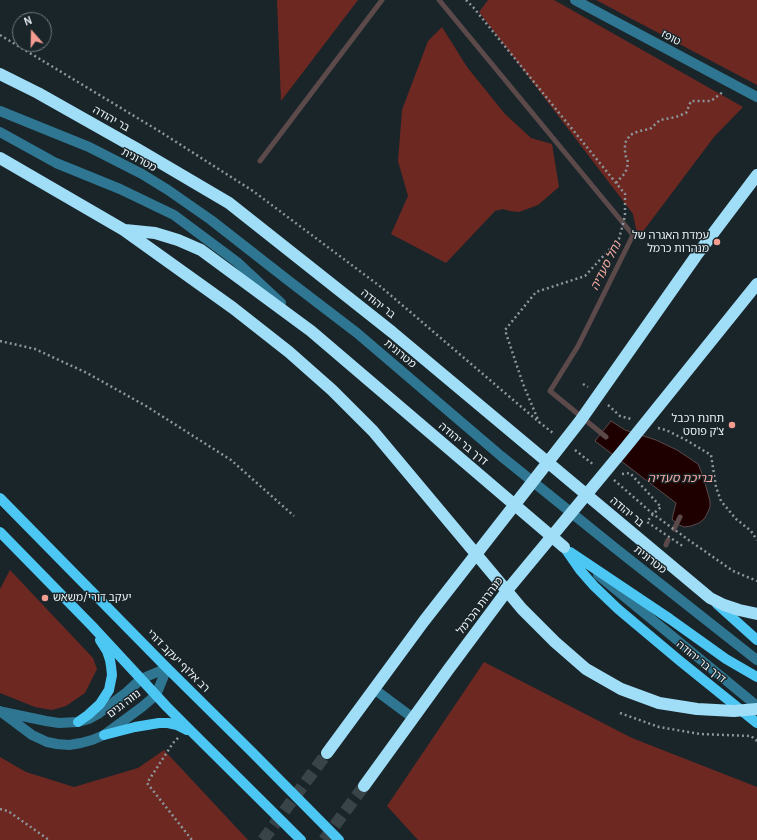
<!DOCTYPE html>
<html>
<head>
<meta charset="utf-8">
<style>
	body { margin:0 }
	#map { position:relative; width:757px; height:840px; overflow:hidden; background:#1a252a; font-family:Karla,sans-serif }
	canvas { display:block }
	.north { position:absolute; left:12px; top:12px; width:40px; height:40px; box-sizing:border-box; background:#1a252a; border:1px solid #6e777c; border-radius:50%; rotate:340deg; font-size:11px; font-weight:700; line-height:16px; text-align:center; color:#ebf3f6 }
	.north::after { content:''; display:block; margin:auto; width:14px; height:18px; background:#f59c91; clip-path:polygon(50% 0,100% 100%,50% 72%,0 100%) }
</style>
</head>
<body>
<div id="map">
<canvas width="757" height="840"></canvas>
<div class="north">N</div>
</div>
<script>
const context = document.querySelector('canvas').getContext('2d');
context.lineJoin = 'round';
function fill(path, color) { context.fillStyle = color; context.fill(path, 'evenodd'); }
const toPath = rows => new Path2D(rows.map(r => 'M' + r).join(''));
function trace(path, color, width, dash) { context.strokeStyle = color; context.lineWidth = width; context.lineCap = dash ? 'butt' : 'round'; context.setLineDash(dash || []); context.stroke(path); }
function drawText(font, color, halo, rows, align = 'center') {
  context.font = font + ' Karla,"Noto Sans Hebrew",sans-serif'; context.lineWidth = 3; context.setLineDash([]); context.textBaseline = 'middle'; context.strokeStyle = halo; context.fillStyle = color; for (const [text, x, y, turn = 0] of rows) {
    context.save(); context.translate(x, y); context.rotate((+turn || 0) * Math.PI / 180); context.textAlign = isNaN(turn) ? turn : align; if (halo) context.strokeText(text, 0, 0); context.fillText(text, 0, 0); context.restore();
  }
}
fill(toPath([
	[277,0,358,0,281,101],
	[488,0,554,0,743,107,714,137,638,238,633,214,479,12],
	[596,0,757,0,757,85],
	[442,27,467,67,505,114,531,138,552,144,559,187,538,205,519,212,510,211,503,209,495,211,446,263,391,234,408,196,398,161,402,110,428,41],
	[10,570,93,658,97,669,85,693,66,706,52,710,35,707,0,693,0,589],
	[484,662,632,738,757,787,757,840,418,840,387,806],
	[164,750,248,840,0,840,0,757,26,772,74,787,138,768]
]), '#6e2822');
const water = toPath([
	[611,421,625,430,656,440,677,450,698,464,703,476,710,501,710,507,707,514,704,519,699,523,691,526,684,527,677,524,672,519,676,503,595,441,611,421]
]);
fill(water, '#1f0000');
trace(water, '#5c494a', 1);
trace(toPath([
	[439,0,633,235,578,346,550,391,606,437],
	[260,161,382,0],
	[674,529,680,517],
	[666,545,668,540]
]), '#5c494a', 5);
trace(toPath([
	[263,840,327,753],
	[324,840,364,786]
]), '#394449', 12, [12, 6]);
trace(toPath([
	[466,0,473,7,625,194,625,216,619,239,585,276,536,292,505,330,523,384,539,422],
	[0,35,159,131,253,191,381,287,539,422,553,433],
	[616,183,625,173,627,168,628,162,625,154,625,143,630,135,639,131,650,129,660,120,676,117,686,113,691,101,711,101,723,92],
	[0,341,35,349,87,373,146,406,231,460,294,516],
	[583,384,588,387],
	[608,405,620,416,631,419],
	[658,428,666,430,686,440,711,455,716,487,721,501,736,519,751,531,757,540],
	[575,450,594,465],
	[622,474,630,473,661,507,653,514,647,522,684,547],
	[614,480,653,514,690,541,706,552,733,571,757,581],
	[620,713,659,727,700,734,751,736,757,741],
	[178,738,173,743,147,783,192,840],
	[0,809,8,811,49,840]
]), '#8d969a', 2.5, [2, 3]);
trace(toPath([
	[575,0,757,97],
	[0,111,89,147,142,174,168,190,211,220,289,281,357,333,501,456,615,548,757,660],
	[0,132,56,163,120,189,174,215,237,262,281,303],
	[598,575,757,706],
	[374,689,413,718],
	[0,711,32,735,47,742,57,744,69,745,81,743,92,740,104,735,142,707,156,695,167,668],
	[3,712,46,721,59,723,78,722,89,719,98,714,127,692,141,679,167,668]
]), '#2e7691', 10);
trace(toPath([
	[0,498,167,668,252,752,339,840],
	[0,532,92,626,167,707,191,731,301,840],
	[564,547,580,570,594,586,618,609,680,661,757,723],
	[570,552,670,619,726,659,757,677],
	[717,604,757,640],
	[78,722,88,715,100,704,109,690,112,675,111,666,110,660,107,651,100,640],
	[104,735,135,727,159,723,168,723,177,725,187,730]
]), '#4cc6f2', 10);
trace(toPath([
	[0,74,38,93,139,150,229,203,392,332,710,598,724,605,739,610,757,614],
	[0,158,124,230,233,308,289,352,332,390,373,431,522,609,555,642,586,669,621,689,659,703,697,709,734,711,757,709],
	[125,230,155,233,178,240,201,250,311,331,564,547],
	[327,753,424,621,580,421,696,256,757,175],
	[364,786,448,670,509,588,625,448,757,284]
]), '#a0def8', 12);
for (const [x, y, r, color] of [
	[717,242,4,"#f59c91"],
	[732,425,4,"#f59c91"],
	[45,598,4,"#f59c91"]
]) { const dot = new Path2D(); dot.arc(x, y, r, 0, 2 * Math.PI); context.fillStyle = color; context.fill(dot); trace(dot, '#1a252a', 1.5); }
drawText('11px', '#ebf3f6', '#1a252a', [
	["טופז",671,38,28],
	["בר יהודה",111,119,30],
	["מטרונית",139,160,28],
	["בר יהודה",378,304,38],
	["מטרונית",400,354,40],
	["דרך בר יהודה",463,444,40],
	["בר יהודה",627,512,40],
	["מטרונית",650,560,38],
	["מנהרות הכרמל",480,606,-53],
	["רב אלוף יעקב דורי",178,661,45],
	["דרך בר יהודה",701,662,39],
	["נווה גנים",124,704,-37]
]);
drawText('11px', '#ebf3f6', '#1a252a', [
	["עמדת האגרה של",709,236],
	["מנהרות כרמל",709,249],
	["תחנת רכבל",724,419],
	["צ'ק פוסט",724,432],
	["יעקב דורי/משאש",53,598,"left"]
], 'right');
drawText('italic 12px', '#f8aca2', '#1a252a', [
	["נחל סעדיה",606,266,-63],
	["בריכת סעדיה",680,479]
]);
</script>
</body>
</html>
